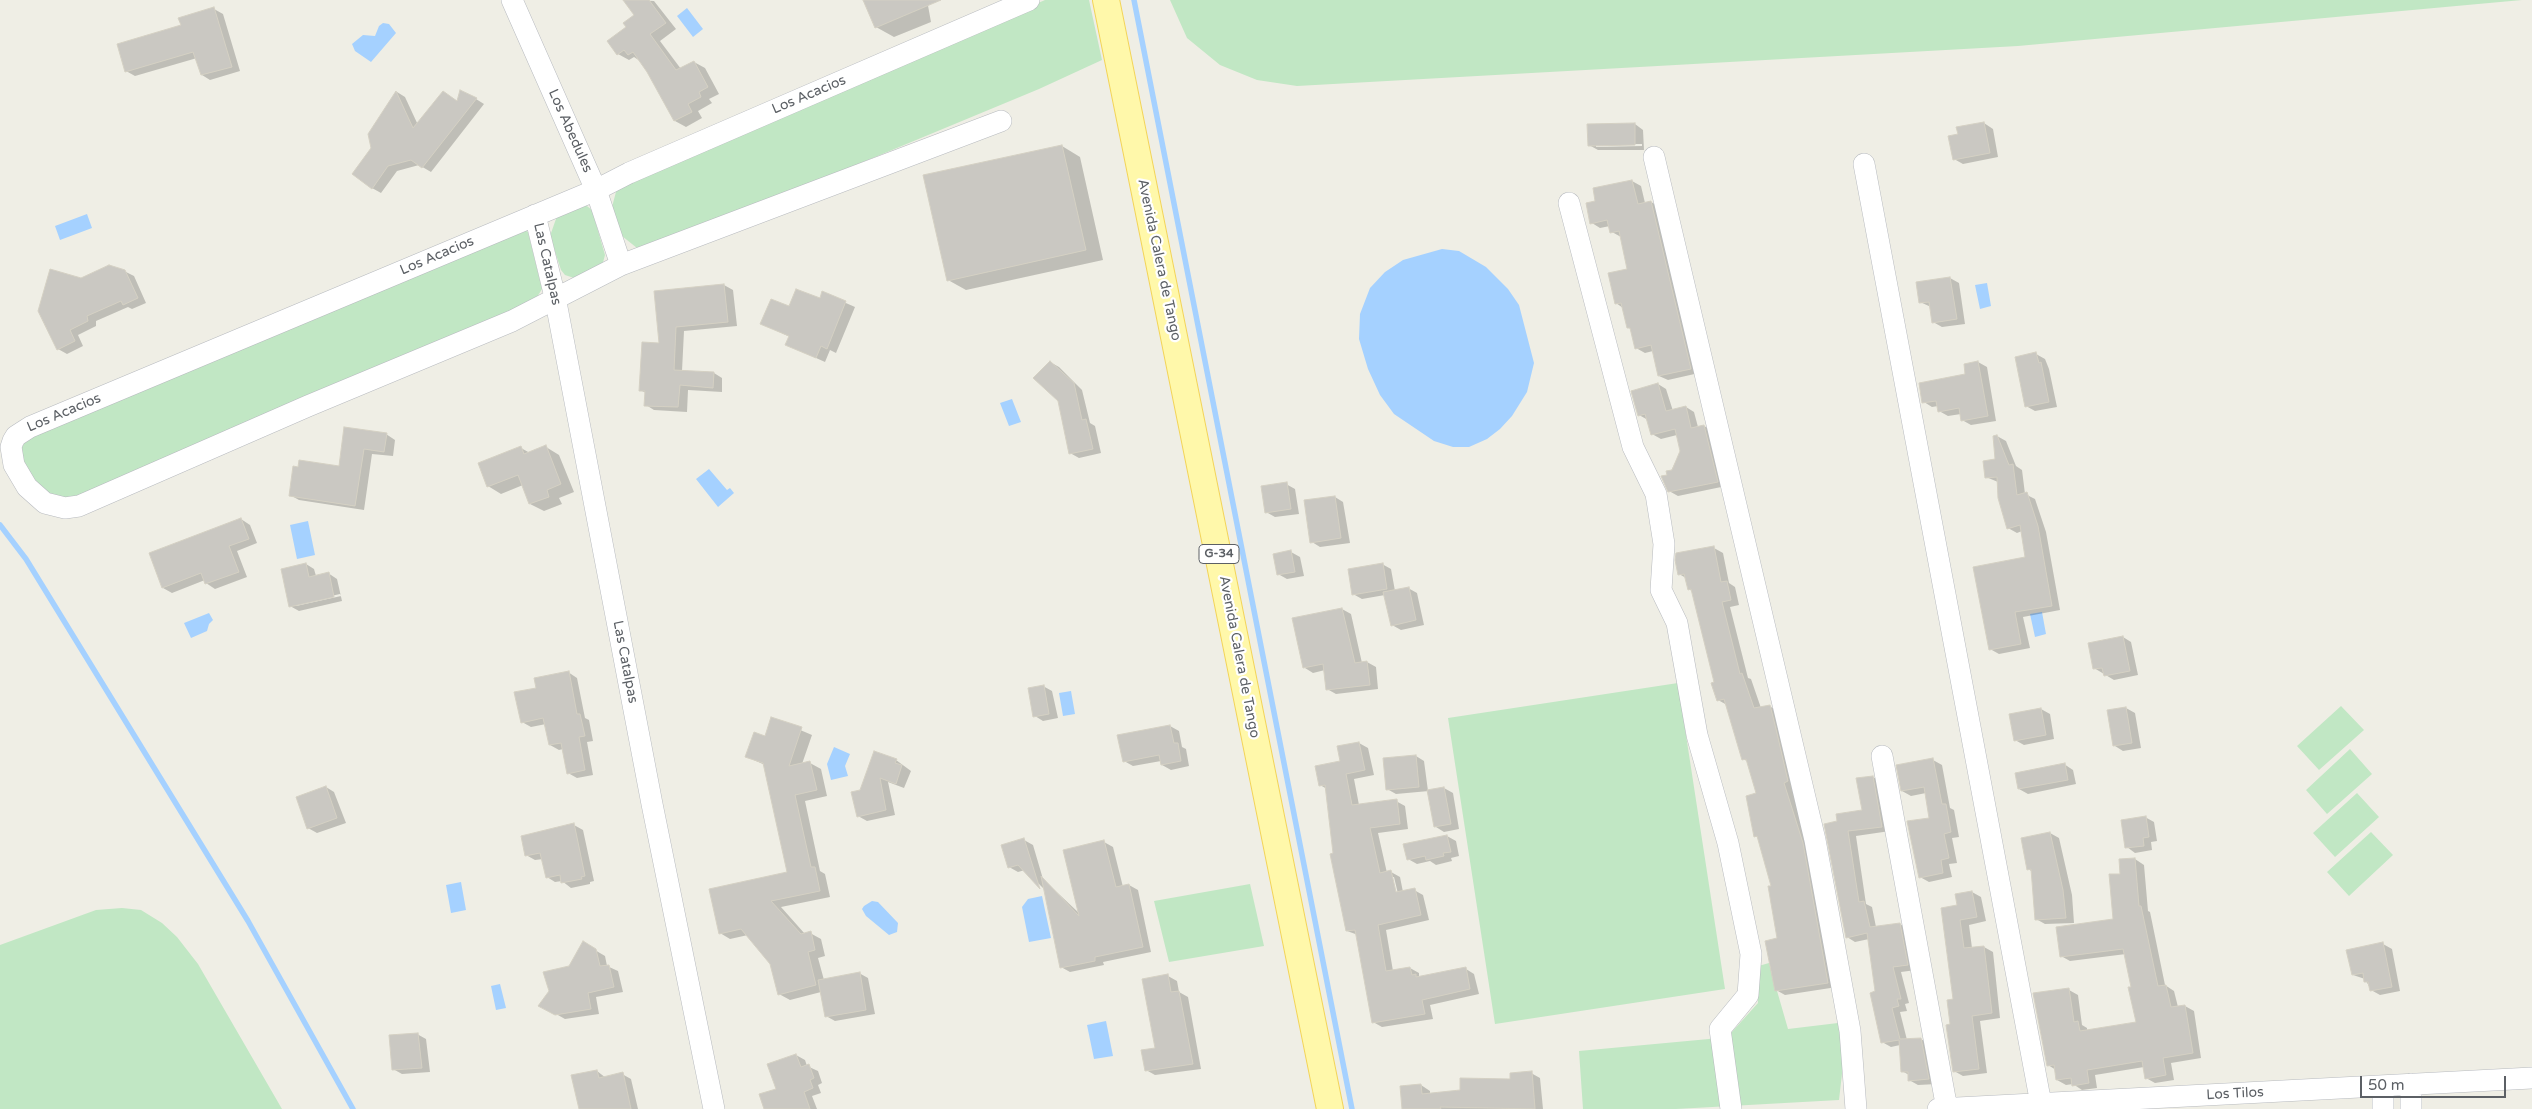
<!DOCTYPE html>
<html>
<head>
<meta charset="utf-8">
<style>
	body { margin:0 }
	#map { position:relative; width:2532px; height:1109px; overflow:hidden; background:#efeee5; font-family:"Varela Round",sans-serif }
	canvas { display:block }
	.scale { position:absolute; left:2360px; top:1076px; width:146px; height:22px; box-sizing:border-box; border:2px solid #5c6065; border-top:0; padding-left:6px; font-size:15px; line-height:18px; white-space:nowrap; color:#5c6065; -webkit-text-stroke:4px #fff; paint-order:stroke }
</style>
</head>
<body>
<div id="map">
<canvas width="2532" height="1109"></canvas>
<div class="scale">50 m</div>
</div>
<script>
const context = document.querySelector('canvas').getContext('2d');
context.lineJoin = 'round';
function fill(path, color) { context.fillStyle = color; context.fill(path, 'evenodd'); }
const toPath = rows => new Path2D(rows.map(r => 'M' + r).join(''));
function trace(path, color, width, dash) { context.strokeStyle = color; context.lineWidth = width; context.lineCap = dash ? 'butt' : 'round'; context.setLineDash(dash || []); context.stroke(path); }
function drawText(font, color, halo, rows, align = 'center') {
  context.font = font + ' "Varela Round",sans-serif'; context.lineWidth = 4.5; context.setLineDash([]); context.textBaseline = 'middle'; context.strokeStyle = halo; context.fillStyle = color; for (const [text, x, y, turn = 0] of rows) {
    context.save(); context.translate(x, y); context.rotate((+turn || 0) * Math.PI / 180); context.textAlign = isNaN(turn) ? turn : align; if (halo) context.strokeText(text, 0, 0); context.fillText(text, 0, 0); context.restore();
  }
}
fill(toPath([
	[1045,0,1089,0,1102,60,1039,89,656,248,637,248,617,232,612,207,617,188],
	[1170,0,2522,0,2018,46,1297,86,1257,80,1220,65,1187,38],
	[583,203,592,210,605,255,602,266,577,279,565,275,561,270,550,236,557,216],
	[522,228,528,232,542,289,534,302,79,500,55,502,19,465,20,451,27,437],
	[1678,683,1725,989,1495,1024,1448,718],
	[2341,706,2364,730,2319,770,2297,746],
	[2350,749,2372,774,2327,814,2306,790],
	[2357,793,2379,817,2335,857,2313,833],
	[2371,832,2393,855,2349,896,2327,872],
	[1250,884,1264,946,1169,962,1154,901],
	[122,908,141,910,162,923,177,937,198,964,282,1109,0,1109,0,945,96,910],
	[1769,963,1788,1029,1838,1023,1844,1056,1839,1100,1676,1109,1583,1109,1579,1051,1709,1039,1731,1033,1758,1003,1755,967]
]), '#c1e7c4');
fill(toPath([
	[687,8,703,29,693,37,677,16],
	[383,23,389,24,396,33,371,62,355,51,352,44,363,35,375,36,379,26],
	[87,214,92,228,60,240,55,226],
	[1442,249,1459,251,1486,267,1508,289,1519,305,1534,363,1527,392,1512,416,1500,429,1487,439,1469,447,1453,447,1434,441,1394,414,1380,395,1368,369,1359,339,1360,314,1370,288,1385,272,1403,260],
	[1987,283,1991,306,1980,309,1975,285],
	[1012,399,1021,422,1009,426,1000,403],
	[709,469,727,490,730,488,734,493,718,507,696,479],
	[308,521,315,555,297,559,290,525],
	[2042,612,2046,634,2035,637,2030,614],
	[209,613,213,620,209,624,207,631,191,638,184,623],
	[1071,691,1075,714,1063,716,1059,693],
	[834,747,850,754,845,766,848,776,831,780,827,764],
	[461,882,466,910,451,913,446,885],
	[1042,896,1051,938,1029,942,1022,907,1028,899],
	[872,901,878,902,898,923,897,932,889,935,866,916,862,909,864,906],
	[500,984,506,1008,496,1010,491,986],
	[1106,1021,1113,1056,1094,1059,1087,1025]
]), '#a5d1ff');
fill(toPath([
	[636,0,654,1,676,29,660,41,681,69,694,62,705,68,719,94,709,99,712,103,698,111,702,118,686,127,675,121,648,71,640,61,634,57,629,60,618,54,609,42,628,27,635,15],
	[864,0,927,0,931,22,894,37,876,27],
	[214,9,223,14,240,71,210,80,202,75,197,58,135,76,126,71,183,26],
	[397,92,405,97,418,125,444,93,458,102,476,99,484,104,431,172,419,165,397,171,381,193,372,188,373,148,369,134],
	[1984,123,1993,129,1998,157,1963,164,1954,159,1959,135],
	[1635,124,1643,130,1644,150,1598,150,1589,145],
	[1596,144,1642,144,1642,146,1596,147],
	[1062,146,1080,157,1103,260,966,290,948,280],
	[1632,181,1641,186,1645,203,1651,202,1660,207,1699,373,1668,380,1659,376,1653,351,1645,353,1636,348,1632,330,1628,327,1623,308,1616,303,1629,270,1621,237,1612,232,1610,226,1600,228,1592,223,1596,202],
	[124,271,134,276,146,303,132,309,128,307,96,321,96,326,78,335,83,346,67,354,58,349,81,279],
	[1950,278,1959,283,1965,324,1942,327,1933,322,1931,307,1920,302],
	[724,285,733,290,737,326,684,331,682,371,714,373,722,378,722,392,688,390,687,412,654,410,646,405,646,393,640,390,660,344,655,292],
	[823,293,855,307,836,353,830,350,825,362,787,345,790,337,762,324,789,308,820,300],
	[2036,354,2045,359,2049,369,2057,407,2035,411,2026,406],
	[1050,362,1059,367,1082,390,1090,423,1095,426,1101,453,1079,458,1070,453],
	[1978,362,1987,367,1996,421,1971,425,1962,420,1961,414,1948,416,1939,411,1938,406,1932,407,1924,402,1967,375],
	[1658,384,1666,389,1673,411,1686,407,1694,412,1698,427,1704,426,1713,431,1726,486,1678,496,1669,491,1669,475,1681,451,1677,435,1661,439,1652,434,1648,420,1639,415],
	[345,429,386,434,395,440,393,456,372,454,364,510,299,500,290,495,299,468,340,468],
	[1997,436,2006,441,2016,466,2022,470,2025,494,2035,499,2046,532,2060,610,2023,617,2030,648,1999,654,1990,649,2026,558,2022,531,2017,533,2008,528,1998,482,1986,477,1997,460],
	[546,447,559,455,574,492,559,498,562,504,544,511,530,504,523,485,501,494,488,486,521,448,530,453],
	[1286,484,1295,489,1299,514,1275,517,1266,512],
	[1335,497,1343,502,1350,543,1320,547,1312,542],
	[241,519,250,525,257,543,237,551,247,577,215,589,206,583,205,580,172,593,163,588,150,554],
	[1714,548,1723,553,1729,583,1735,587,1739,605,1730,607,1748,678,1751,679,1761,708,1769,706,1778,711,1811,848,1837,987,1785,995,1776,990,1778,940,1772,887,1759,838,1755,836,1758,794,1749,762,1743,759,1727,705,1718,700,1716,683,1693,592,1689,589,1686,578,1679,574],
	[1291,552,1300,557,1304,576,1287,579,1278,574],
	[306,564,314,569,316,576,328,573,337,579,342,601,299,611,290,606],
	[340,594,341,596,296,606,296,604],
	[1382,564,1391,569,1395,591,1408,588,1417,593,1424,625,1401,630,1392,625,1385,595,1362,599,1353,594],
	[1342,609,1351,614,1362,663,1367,662,1376,667,1378,689,1336,694,1327,689,1325,670,1313,673,1305,668],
	[2123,637,2131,642,2138,675,2114,680,2094,668],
	[568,672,577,678,585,718,589,720,593,741,587,742,593,775,577,778,568,773,563,749,559,750,550,745,546,724,531,727,522,722,538,689],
	[1043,686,1052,691,1058,718,1043,721,1035,716],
	[2126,708,2135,713,2141,748,2123,751,2115,746],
	[2041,709,2050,714,2054,739,2024,745,2015,740],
	[772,718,812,735,802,764,810,763,821,769,827,796,805,801,820,871,825,874,830,897,781,907,805,934,810,933,821,939,825,956,818,958,824,980,859,973,868,978,875,1014,835,1021,826,1016,821,992,790,1000,779,994,772,963,748,935,730,939,720,933,789,873,765,765,747,757,766,737],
	[1170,726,1179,731,1182,747,1186,749,1189,766,1171,770,1162,765,1161,761,1133,766,1124,761],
	[1359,743,1368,748,1374,775,1354,779,1359,805,1396,801,1405,806,1408,829,1378,833,1387,873,1391,872,1400,877,1403,892,1414,890,1423,895,1429,920,1386,930,1393,971,1410,968,1419,973,1419,978,1466,969,1474,974,1479,994,1430,1005,1433,1019,1382,1027,1373,1022,1358,935,1347,931,1327,789,1320,785,1342,762,1338,747],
	[1392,877,1394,877,1399,898,1396,899],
	[1416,756,1424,761,1428,791,1444,788,1453,793,1459,829,1444,832,1436,827,1429,791,1396,794,1387,789],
	[896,760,911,771,904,788,888,782,895,815,867,821,858,816,861,791],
	[1933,760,1942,765,1950,808,1954,810,1959,837,1952,838,1957,863,1949,864,1952,877,1929,882,1920,877,1930,819,1926,793,1911,796,1902,791],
	[2064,764,2073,770,2076,784,2028,794,2019,789],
	[1873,777,1881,782,1890,831,1856,836,1866,904,1872,907,1876,927,1900,924,1908,929,1916,970,1901,972,1909,1003,1905,1004,1907,1011,1900,1012,1907,1040,1921,1039,1929,1044,1937,1084,1918,1085,1909,1080,1909,1075,1902,1071,1900,1045,1891,1047,1882,1042,1869,939,1855,942,1847,937,1839,822,1863,811],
	[326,787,334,792,346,823,317,833,308,828],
	[2145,817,2154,822,2157,841,2151,842,2152,850,2135,853,2127,847],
	[574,825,583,830,594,881,590,882,590,884,571,888,562,881,555,882,547,877,543,859,535,860,526,855],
	[2050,833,2059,838,2072,895,2074,923,2045,924,2036,919,2033,872,2028,869],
	[1447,836,1456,841,1459,856,1451,858,1452,861,1436,865,1430,861,1417,864,1408,859],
	[1024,840,1033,845,1043,879,1080,914,1104,842,1113,847,1123,887,1129,885,1138,890,1151,952,1103,962,1104,965,1070,972,1061,967,1045,890,1025,870,1018,872,1009,867],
	[2135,859,2144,865,2148,911,2150,912,2165,985,2174,991,2178,1007,2185,1006,2194,1011,2201,1058,2171,1063,2174,1080,2155,1083,2146,1078,2144,1067,2095,1075,2097,1088,2082,1090,2073,1084,2066,1085,2057,1080,2056,1070,2048,1065,2069,990,2078,995,2082,1025,2087,1028,2087,1032,2137,1023,2132,988,2126,954,2070,961,2061,956,2114,920,2122,875],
	[1972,892,1981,897,1986,921,1969,925,1972,948,1984,947,1993,952,2000,1018,1980,1021,1987,1073,1963,1076,1954,1071,1952,1025,1959,906],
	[583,943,605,956,607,966,618,971,623,992,596,997,599,1014,565,1019,540,1005,570,967],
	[2383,944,2392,949,2400,991,2380,995,2371,990,2365,979,2353,975],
	[1168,976,1177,981,1179,992,1188,997,1201,1069,1155,1075,1146,1070,1156,1049],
	[417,1034,426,1039,430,1072,402,1074,393,1069],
	[796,1055,805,1060,807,1066,818,1071,822,1083,818,1085,821,1093,812,1096,817,1109,765,1109],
	[597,1071,606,1078,622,1074,631,1079,638,1109,580,1109],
	[1531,1073,1540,1078,1543,1109,1404,1109,1421,1085,1430,1091,1430,1094,1461,1091,1512,1081]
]), '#0003');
trace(toPath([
	[1134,0,1352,1109],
	[0,525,26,559,248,921,353,1109]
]), '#a5d1ff', 5.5);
const building = toPath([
	[623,0,649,0,666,23,650,34,676,70,694,61,708,87,699,92,701,97,688,104,692,112,674,121,647,72,633,52,628,55,624,50,617,55,607,41,626,27,623,23,634,15,623,0],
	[863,0,941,0,875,28,863,0],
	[214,7,232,67,201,75,193,52,125,72,117,44,181,25,178,18,214,7],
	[460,90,477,98,422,168,411,160,388,166,372,189,352,174,371,148,368,134,396,91,413,128,443,91,457,101,460,90],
	[1984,122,1990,153,1953,160,1948,136,1958,134,1956,127,1984,122],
	[1635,123,1635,145,1588,146,1587,124,1635,123],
	[1062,145,1086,250,947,281,923,175,1062,145],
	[1632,180,1638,204,1651,201,1691,369,1658,376,1651,345,1635,349,1630,328,1627,328,1621,303,1615,304,1608,273,1627,269,1619,231,1610,233,1607,220,1590,224,1586,203,1595,201,1593,188,1632,180],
	[109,265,125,270,138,298,123,305,121,301,87,316,88,321,70,330,75,341,57,350,38,311,50,269,81,278,109,265],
	[1950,277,1957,319,1932,323,1929,302,1919,303,1916,282,1950,277],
	[724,284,728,322,676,327,674,370,714,372,713,388,680,385,678,407,644,406,645,391,639,391,642,342,659,343,654,291,724,284],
	[796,289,820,298,822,291,846,301,827,349,821,346,816,358,785,345,789,336,760,324,771,299,789,306,796,289],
	[2036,352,2039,363,2041,362,2049,402,2025,407,2015,357,2036,352],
	[1050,361,1074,383,1082,420,1086,419,1093,449,1069,454,1058,401,1033,378,1050,361],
	[1978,361,1988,416,1961,421,1959,408,1938,412,1936,401,1922,403,1919,383,1965,374,1964,364,1978,361],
	[1658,383,1666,411,1686,406,1691,428,1704,425,1718,482,1668,492,1661,476,1667,475,1666,471,1672,470,1680,451,1675,429,1651,435,1645,414,1638,416,1631,391,1658,383],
	[344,427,387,433,384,452,364,449,355,506,289,496,293,466,298,467,299,460,339,466,344,427],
	[1997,435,2009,465,2013,464,2017,495,2027,492,2038,526,2052,606,2015,612,2021,644,1989,650,1973,567,2025,557,2020,525,2007,529,1998,498,1997,477,1985,478,1983,461,1995,459,1993,436,1997,435],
	[546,445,561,484,547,490,549,497,529,504,518,475,487,487,478,463,521,446,524,454,546,445],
	[1287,482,1291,509,1265,513,1261,486,1287,482],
	[1335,496,1341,538,1310,543,1304,500,1335,496],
	[241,518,249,539,229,546,239,572,205,584,201,573,162,588,149,553,241,518],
	[1714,546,1721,582,1727,581,1731,600,1722,602,1740,674,1742,673,1754,708,1770,705,1776,729,1788,781,1784,783,1803,843,1828,983,1775,991,1765,941,1777,938,1768,886,1771,886,1757,836,1754,837,1746,796,1756,793,1746,759,1742,760,1724,699,1717,701,1711,683,1714,682,1691,589,1688,590,1684,574,1678,575,1675,560,1676,553,1714,546],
	[1291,550,1295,572,1277,575,1273,554,1291,550],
	[306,563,309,577,329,572,334,597,289,607,281,569,306,563],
	[1383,563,1387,589,1352,595,1348,569,1383,563],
	[1409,587,1416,620,1391,626,1383,592,1409,587],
	[1342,608,1355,663,1367,661,1370,685,1326,690,1323,664,1303,668,1292,618,1342,608],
	[2123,636,2130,671,2104,676,2102,668,2093,669,2088,643,2123,636],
	[569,671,577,714,580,714,585,736,579,737,585,770,567,774,561,743,549,745,543,718,521,723,514,692,536,688,534,678,569,671],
	[1044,685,1049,714,1033,717,1028,688,1044,685],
	[2126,707,2132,743,2113,746,2107,710,2126,707],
	[2041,708,2046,735,2014,741,2009,714,2041,708],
	[771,717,802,727,789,766,810,761,817,790,795,795,811,867,815,867,820,891,771,901,801,934,811,931,815,950,808,952,816,985,778,995,770,964,741,929,719,934,709,889,787,872,763,763,745,757,754,732,765,736,771,717],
	[1170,725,1174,743,1178,743,1181,761,1161,765,1159,755,1123,762,1117,735,1170,725],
	[1359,742,1365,770,1346,774,1352,805,1397,799,1400,824,1370,828,1380,873,1391,870,1396,892,1415,888,1421,915,1378,925,1386,971,1410,967,1412,975,1416,974,1416,977,1466,967,1470,989,1422,1000,1425,1014,1372,1023,1355,930,1346,931,1330,854,1333,853,1325,785,1319,786,1315,766,1340,761,1337,746,1359,742],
	[874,751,897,759,895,763,902,765,896,784,880,778,886,810,857,817,851,792,860,790,874,751],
	[1416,755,1419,787,1386,790,1383,758,1416,755],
	[1933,758,1942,804,1946,804,1951,832,1944,834,1949,858,1941,860,1943,873,1919,878,1907,821,1929,818,1924,787,1901,791,1896,765,1933,758],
	[2065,763,2068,780,2018,789,2015,773,2065,763],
	[1873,776,1882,827,1848,831,1859,902,1864,901,1870,927,1900,923,1908,965,1893,967,1901,999,1897,999,1899,1006,1892,1008,1900,1039,1921,1038,1929,1079,1908,1081,1908,1072,1901,1072,1899,1040,1881,1043,1870,993,1875,991,1867,933,1846,938,1824,824,1837,821,1836,814,1862,810,1856,778,1873,776],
	[326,786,337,818,307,829,296,797,326,786],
	[1444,787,1451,824,1434,827,1427,790,1444,787],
	[2146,816,2149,837,2143,838,2144,846,2125,848,2121,820,2146,816],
	[574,823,585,876,581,877,582,879,561,883,560,875,546,878,540,853,525,856,521,836,574,823],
	[2050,832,2063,890,2066,918,2035,920,2031,869,2027,870,2021,838,2050,832],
	[1447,835,1451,852,1443,853,1444,856,1426,860,1425,856,1407,860,1403,844,1447,835],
	[1024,838,1040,889,1018,865,1008,868,1001,845,1024,838],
	[1104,840,1116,887,1129,884,1143,947,1095,957,1095,961,1060,968,1041,876,1079,916,1063,850,1104,840],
	[2135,858,2139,906,2141,906,2158,986,2166,985,2171,1007,2185,1005,2193,1053,2163,1058,2166,1075,2145,1079,2142,1061,2087,1070,2089,1083,2072,1086,2071,1078,2056,1080,2054,1065,2047,1066,2033,993,2069,988,2074,1022,2078,1021,2080,1031,2136,1022,2128,987,2131,987,2123,949,2060,957,2056,927,2113,919,2109,874,2120,874,2119,859,2135,858],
	[1972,891,1977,917,1960,920,1964,948,1984,946,1992,1013,1972,1016,1979,1069,1953,1072,1946,1025,1950,1024,1947,1000,1953,999,1941,908,1957,905,1955,894,1972,891],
	[583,941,596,949,600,966,609,965,614,987,588,993,591,1009,555,1015,538,1006,549,991,543,972,569,966,583,941],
	[2383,942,2392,987,2370,991,2368,982,2364,982,2363,973,2352,975,2346,950,2383,942],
	[860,972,866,1010,825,1017,818,980,860,972],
	[1168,974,1171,992,1179,991,1193,1064,1145,1071,1141,1050,1155,1048,1142,979,1168,974],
	[418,1033,422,1068,392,1070,389,1035,418,1033],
	[796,1054,801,1067,809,1064,814,1078,810,1080,813,1088,804,1092,810,1109,764,1109,759,1094,776,1089,767,1064,796,1054],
	[597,1070,599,1078,623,1072,631,1109,579,1109,571,1075,597,1070],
	[1532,1071,1535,1109,1440,1107,1441,1109,1402,1109,1400,1086,1421,1084,1422,1094,1460,1090,1460,1078,1510,1079,1510,1073,1532,1071]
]);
fill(building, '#cac8c2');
trace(building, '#d4d0c3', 1);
const minor = toPath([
	[512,0,596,190,621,265],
	[1001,121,621,265,512,321,308,406,79,506,65,508,45,503,27,487,14,465,11,447,13,441,16,436,30,427,596,190,629,173,1029,0],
	[1654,157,1815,840,1850,1031,1856,1109],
	[1864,164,2041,1104],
	[1569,203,1633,447,1656,494,1664,544,1661,590,1677,623,1697,735,1728,843,1751,954,1748,995,1720,1029,1731,1109],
	[535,215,555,297,652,804,714,1109],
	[1882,756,1947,1109],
	[2411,1084,2411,1109],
	[2383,1086,2383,1109],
	[1938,1109,2532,1078]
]);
const major = toPath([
	[1106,0,1330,1109]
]);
trace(minor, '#b7babf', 22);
trace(major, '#f3d459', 28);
trace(minor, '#fff', 21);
trace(major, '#fff8aa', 26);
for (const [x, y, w] of [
	[1219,554,40]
]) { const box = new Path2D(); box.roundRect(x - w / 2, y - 9.5, w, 19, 4); context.fillStyle = '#fff'; context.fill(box); trace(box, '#5c6065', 1); }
drawText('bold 12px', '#5c6065', null, [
	["G-34",1219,554]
]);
drawText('14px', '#5c6065', '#fff', [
	["Los Acacios",809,95,-23],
	["Los Abedules",570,131,66],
	["Los Acacios",437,256,-23],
	["Avenida Calera de Tango",1159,260,78],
	["Las Catalpas",547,264,77],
	["Los Acacios",64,413,-23],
	["Avenida Calera de Tango",1239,657,79],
	["Las Catalpas",625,662,79],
	["Los Tilos",2235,1094,-3]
]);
</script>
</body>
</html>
